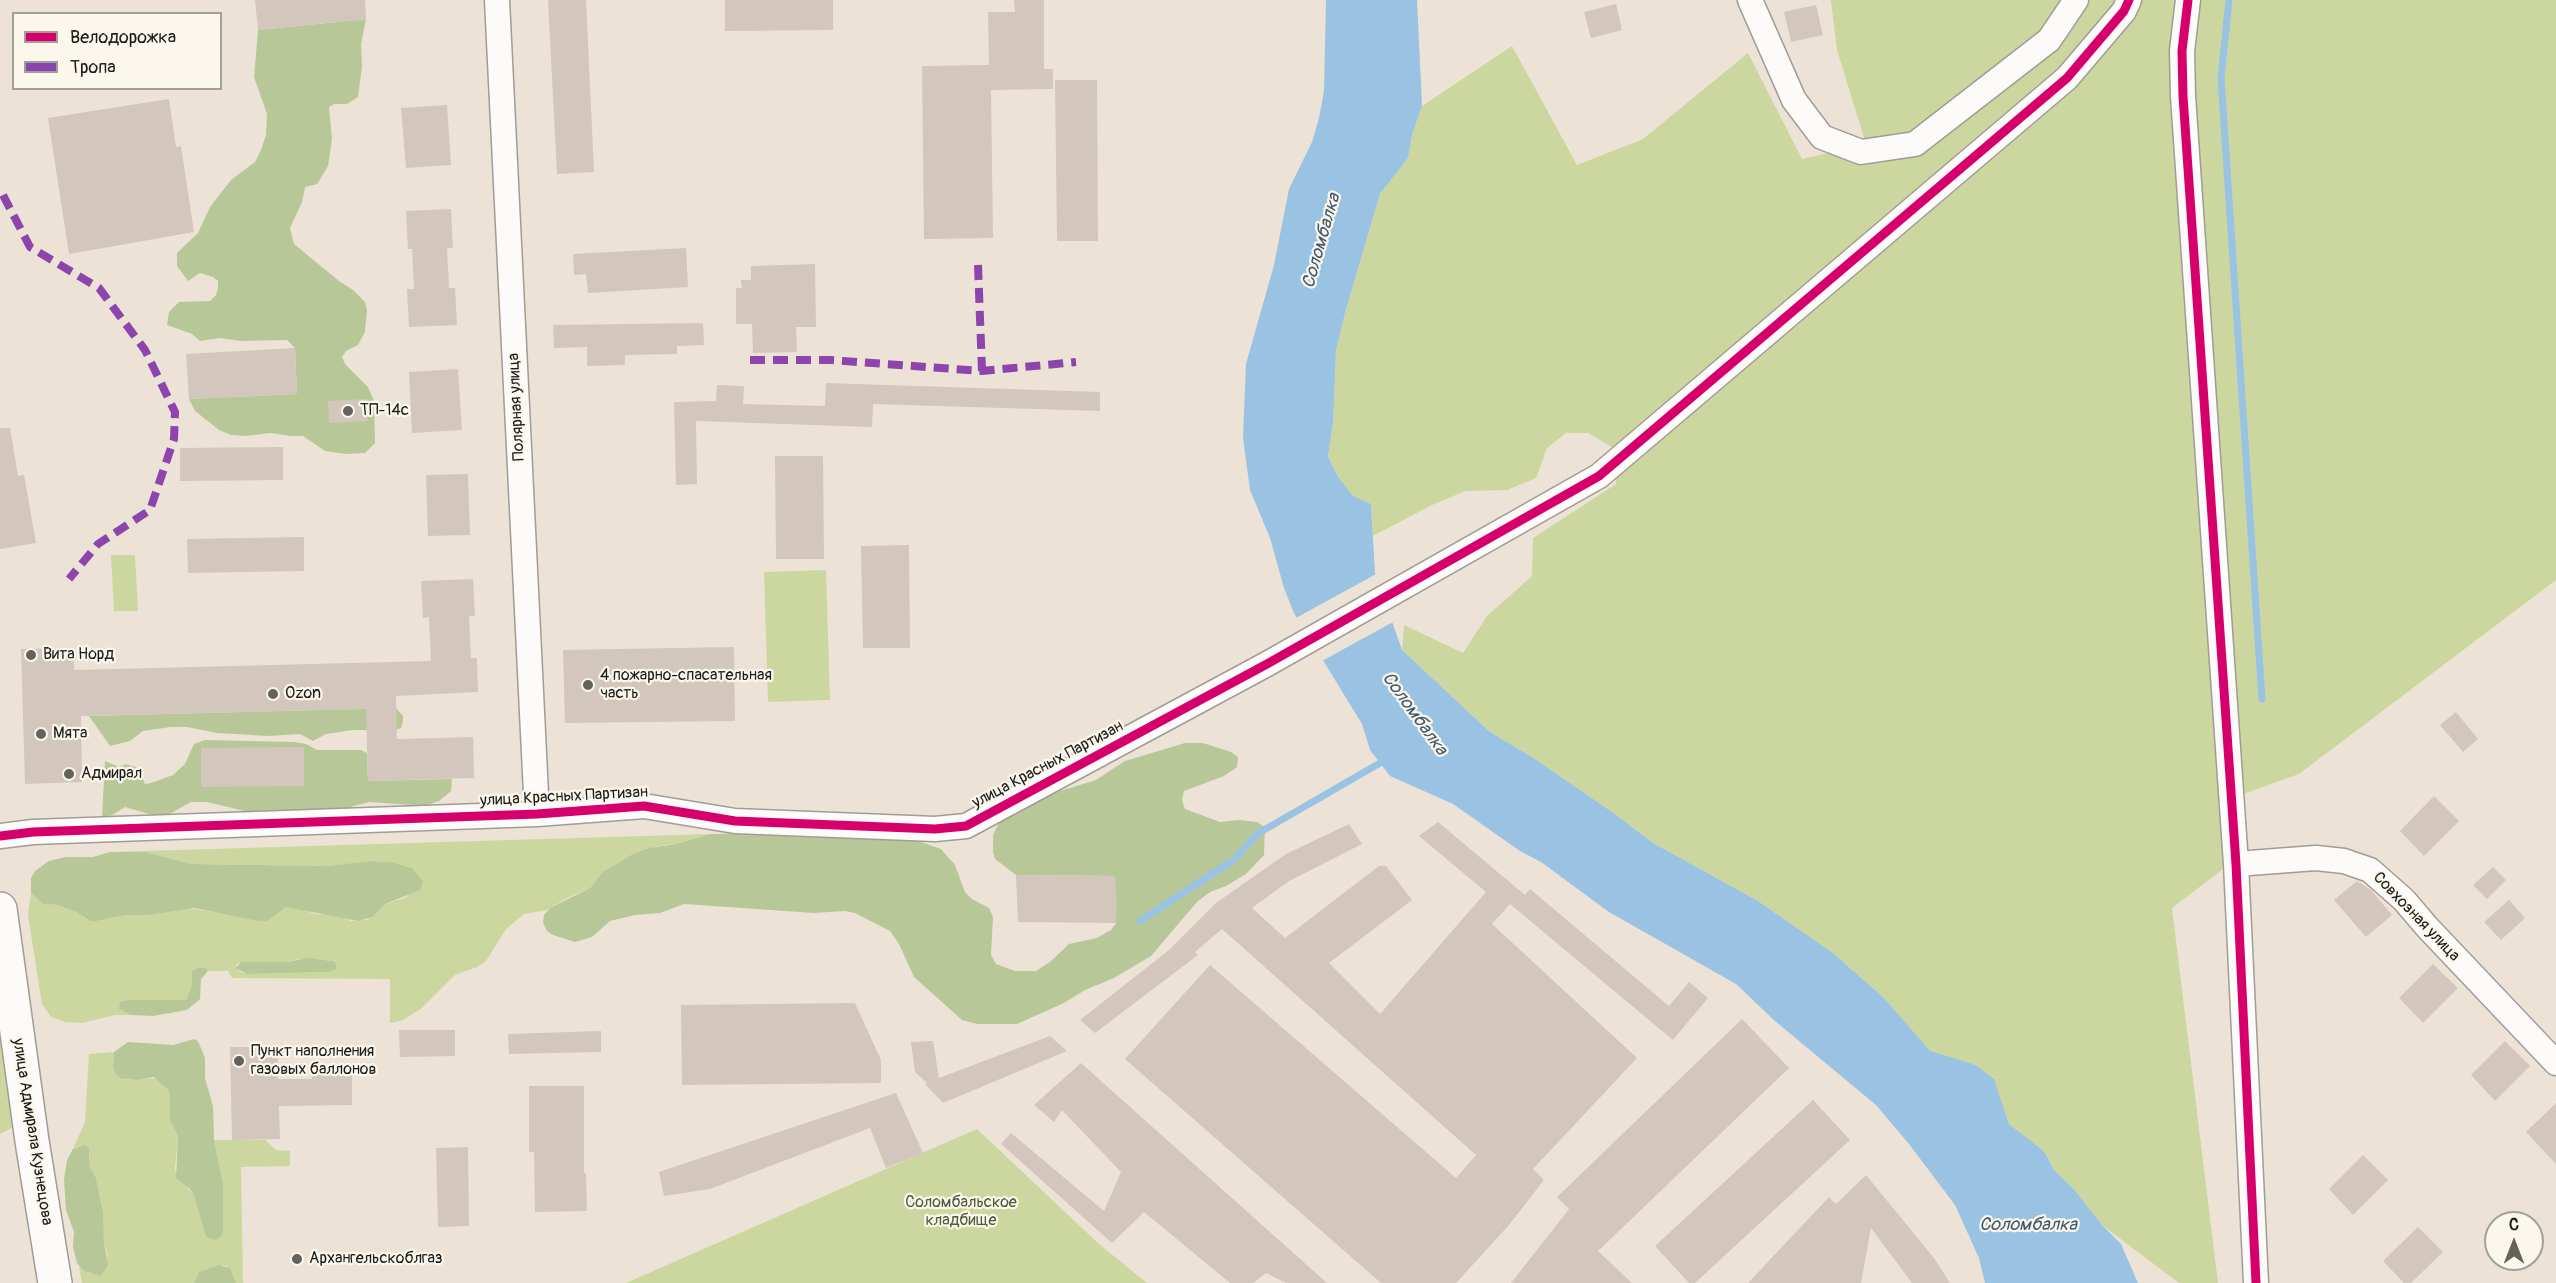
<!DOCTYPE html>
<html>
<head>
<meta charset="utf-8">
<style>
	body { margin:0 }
	#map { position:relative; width:2556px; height:1283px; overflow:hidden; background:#ece3d6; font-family:Pangolin,sans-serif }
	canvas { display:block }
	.legend { position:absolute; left:12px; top:12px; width:210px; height:78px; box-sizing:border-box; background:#fbf7ec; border:2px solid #a29f99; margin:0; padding:8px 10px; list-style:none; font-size:18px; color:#1c1c1c }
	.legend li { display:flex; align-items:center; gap:12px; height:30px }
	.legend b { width:30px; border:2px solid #a29f99 }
	.north { position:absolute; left:2484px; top:1211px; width:60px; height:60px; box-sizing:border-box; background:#fbf7ec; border:2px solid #a29f99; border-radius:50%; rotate:0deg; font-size:16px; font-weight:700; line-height:24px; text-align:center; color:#1c1c1c }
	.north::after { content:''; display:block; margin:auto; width:21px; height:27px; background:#65625d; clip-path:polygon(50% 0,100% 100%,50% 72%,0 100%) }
</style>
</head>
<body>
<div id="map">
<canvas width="2556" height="1283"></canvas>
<ul class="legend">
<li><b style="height:8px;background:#d6006c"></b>Велодорожка</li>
<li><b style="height:8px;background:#8e44ad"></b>Тропа</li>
</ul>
<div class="north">С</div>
</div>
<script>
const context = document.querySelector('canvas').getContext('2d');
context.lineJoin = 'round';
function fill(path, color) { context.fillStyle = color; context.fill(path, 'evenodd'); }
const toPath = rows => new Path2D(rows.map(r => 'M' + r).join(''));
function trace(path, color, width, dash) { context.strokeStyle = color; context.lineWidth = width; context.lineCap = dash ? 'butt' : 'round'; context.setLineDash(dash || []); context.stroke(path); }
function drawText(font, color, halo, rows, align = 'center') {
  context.font = font + ' Pangolin,sans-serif'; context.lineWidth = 4.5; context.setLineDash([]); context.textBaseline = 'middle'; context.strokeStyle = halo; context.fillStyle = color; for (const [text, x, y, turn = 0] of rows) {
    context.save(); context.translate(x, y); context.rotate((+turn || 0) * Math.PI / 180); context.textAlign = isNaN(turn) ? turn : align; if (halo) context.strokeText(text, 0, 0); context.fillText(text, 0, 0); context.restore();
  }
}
fill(toPath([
	[1831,0,2556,0,2556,580,2299,774,2218,803,2227,866,2172,908,2218,1283,2179,1283,2102,1225,2073,1188,2054,1170,2044,1151,2009,1124,1993,1078,1976,1065,1930,1052,1884,998,1833,953,1758,901,1653,843,1615,814,1532,757,1490,732,1402,650,1404,625,1463,653,1487,616,1532,576,1533,538,1616,484,1615,449,1588,433,1566,433,1547,448,1536,478,1507,490,1465,491,1430,506,1373,536,1371,504,1353,497,1338,477,1328,456,1333,423,1336,351,1345,313,1380,194,1408,158,1412,135,1422,106,1512,46,1577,165,1643,139,1748,53,1802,159,1866,144,1837,50],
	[111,555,135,555,138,611,114,611],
	[826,570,830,700,768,702,764,572],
	[710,834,676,844,657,846,604,872,590,888,565,899,547,910,524,914,506,929,486,961,477,967,455,975,422,1008,403,1020,390,1023,390,979,232,978,228,971,208,971,203,967,192,971,191,988,186,1000,120,1003,132,1015,115,1015,82,1023,65,1022,51,1017,42,1004,28,915,31,893,43,904,58,905,78,913,90,921,97,921,126,915,149,915,187,908,246,917,259,921,267,920,286,907,294,907,315,914,337,915,351,921,366,920,373,917,385,904,407,897,412,868,381,861,327,866,192,864,145,852,110,852],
	[299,959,330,960,328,972,247,974,240,972,236,965,241,962,289,962],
	[0,961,17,1125,0,1134],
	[114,1052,113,1068,116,1075,122,1079,130,1080,158,1078,170,1093,170,1120,178,1136,175,1170,194,1196,206,1237,223,1226,223,1183,214,1140,265,1140,276,1150,290,1151,290,1166,241,1167,243,1283,236,1283,226,1266,221,1265,199,1272,194,1283,82,1283,79,1266,90,1274,108,1256,104,1242,102,1206,96,1178,90,1167,90,1153,77,1147,73,1149,85,1122,89,1054],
	[977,1129,1099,1244,1147,1283,626,1283]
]), '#ccd7a0');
fill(toPath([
	[366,19,361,44,362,67,358,97,347,104,334,104,329,107,332,139,328,166,317,184,305,187,302,202,290,228,294,244,339,281,353,290,365,302,367,310,365,332,358,345,346,351,342,357,345,364,368,387,374,401,375,443,365,453,346,454,325,451,303,436,290,436,271,433,245,436,231,435,219,430,195,411,189,399,297,394,295,348,287,340,241,341,220,338,200,341,192,334,167,325,169,312,179,302,210,301,216,295,218,288,218,281,213,277,200,273,188,281,177,266,177,253,198,233,210,207,231,180,255,162,261,150,266,135,267,114,254,77,258,30],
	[396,708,403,716,403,722,401,728,395,730,353,730,326,734,313,741,300,734,268,736,217,733,187,727,171,727,143,731,130,741,110,746,89,716],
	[205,740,294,742,306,744,317,750,361,750,367,753,368,781,452,779,451,791,439,801,424,806,370,802,353,806,344,812,257,814,207,802,191,802,162,818,125,807,112,815,102,818,105,761,119,767,126,764,138,768,145,784,151,783,173,775,185,764,194,744],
	[1185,743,1203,743,1231,752,1238,757,1237,767,1224,776,1184,791,1182,800,1185,809,1220,822,1239,820,1257,822,1265,827,1264,855,1246,874,1226,886,1210,892,1197,902,1151,956,1114,978,1085,990,1064,1003,1017,1024,977,1024,962,1020,914,977,899,944,890,931,855,913,845,911,814,913,684,904,660,913,635,915,610,921,592,937,575,942,553,935,547,931,543,923,544,915,550,908,590,888,603,872,633,854,649,848,676,844,710,834,788,833,915,840,941,849,955,865,965,892,972,899,989,908,993,917,991,955,996,964,1015,971,1036,971,1050,962,1069,944,1097,938,1111,930,1116,923,1115,876,1016,875,995,859,993,852,993,835,1000,821,1044,796,1096,780,1125,761],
	[110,852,145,852,192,864,327,866,372,861,390,862,412,868,423,882,420,890,385,904,373,917,358,921,286,907,267,921,259,921,194,908,149,915,126,915,97,921,90,921,78,913,58,905,43,904,31,893,31,878,35,871,49,861,65,857,93,857],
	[306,958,333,961,336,963,336,969,328,972,247,974,236,968,241,962,289,962],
	[200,967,206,968,208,971,201,979,200,999,187,1010,153,1016,132,1015,119,1009,120,1002,129,1000,186,1000,191,988,192,971],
	[194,1039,198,1041,205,1058,205,1078,213,1106,214,1140,223,1183,223,1230,222,1235,216,1240,206,1237,194,1196,190,1189,176,1178,178,1136,170,1120,170,1096,168,1090,154,1077,138,1080,122,1079,116,1075,113,1068,114,1052,128,1042,173,1045],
	[85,1145,89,1148,90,1167,96,1178,103,1212,104,1242,108,1265,101,1276,84,1271,77,1263,73,1247,74,1232,66,1210,64,1180,67,1160,73,1149],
	[219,1265,230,1268,236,1283,194,1283,199,1272]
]), '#b8c798');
fill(toPath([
	[1326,0,1417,0,1422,106,1412,135,1408,158,1380,194,1345,313,1336,351,1333,423,1328,456,1338,477,1353,496,1371,504,1375,573,1402,650,1490,732,1532,757,1615,814,1653,843,1758,901,1833,953,1884,998,1930,1051,1976,1065,1994,1079,2009,1124,2044,1151,2054,1170,2073,1188,2102,1225,2121,1244,2138,1283,1985,1283,1979,1258,1955,1205,1909,1144,1876,1105,1775,1021,1736,984,1609,912,1541,862,1520,851,1453,804,1390,776,1370,750,1362,724,1294,613,1284,588,1270,538,1250,490,1243,438,1246,364,1274,265,1289,189,1312,142,1319,118,1324,91]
]), '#99c2e3');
fill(toPath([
	[1378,573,1395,621,1320,662,1294,619]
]), '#ece3d6');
trace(toPath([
	[2229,0,2221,78,2262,699],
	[1140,921,1235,859,1257,834,1380,763]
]), '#99c2e3', 7);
fill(toPath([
	[255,0,365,0,366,19,258,30],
	[548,0,586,0,594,172,557,174],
	[725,0,833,0,833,30,725,31],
	[1014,0,1044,0,1044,69,1053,69,1053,89,991,90,993,238,924,239,922,66,989,65,988,12,1015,12],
	[1616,4,1622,30,1591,38,1584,12],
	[1816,5,1823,35,1791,42,1784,12],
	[1055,80,1097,80,1098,241,1057,241],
	[169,99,176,147,181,146,194,232,69,254,48,118],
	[447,105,451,165,406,168,401,108],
	[451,209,453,248,447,248,449,288,455,288,457,325,409,327,407,289,414,289,412,249,408,249,406,211],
	[686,248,688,287,588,293,586,274,574,275,573,254],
	[815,264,816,327,796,327,797,352,753,353,752,324,736,324,736,288,742,288,741,280,751,280,751,266],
	[703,323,704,345,677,346,677,354,625,355,625,365,587,366,587,347,554,348,553,325],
	[295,348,297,394,189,399,186,354],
	[458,369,462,430,412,433,409,372],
	[826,383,1100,392,1100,411,873,404,872,427,696,421,697,484,676,485,674,402,716,401,717,385,744,386,743,404,825,406],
	[367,399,368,421,329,423,328,401],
	[0,428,10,428,18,476,24,475,36,543,0,549],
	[283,447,283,480,180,481,180,448],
	[775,456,823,456,824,559,776,559],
	[468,474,470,535,428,536,426,475],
	[304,537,304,571,188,573,187,539],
	[909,545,910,648,863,648,861,546],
	[473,579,475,616,469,616,471,658,477,658,478,692,396,696,397,739,473,737,474,778,368,781,366,709,81,716,82,782,25,784,21,649,74,648,74,670,431,661,429,617,423,618,421,581],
	[734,647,735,721,565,723,563,650],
	[2456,712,2478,739,2463,752,2440,725],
	[304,747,304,786,201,787,201,748],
	[2434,796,2459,821,2424,856,2400,831],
	[1438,822,1525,895,1530,889,1669,1006,1689,982,1708,998,1673,1040,1510,904,1492,924,1637,1058,1533,1169,1544,1180,1509,1225,1456,1283,1381,1283,1125,1059,1210,965,1456,1178,1476,1155,1222,929,1195,952,1198,955,1095,1033,1080,1020,1169,950,1216,903,1286,854,1349,824,1362,844,1289,881,1252,908,1285,938,1379,866,1386,866,1412,900,1329,963,1380,1014,1486,892,1419,836],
	[2493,867,2506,880,2487,899,2473,885],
	[1016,875,1115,876,1116,923,1018,922],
	[2357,881,2371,890,2392,915,2366,937,2334,900],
	[2509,900,2525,918,2501,940,2484,922],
	[2433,964,2458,988,2423,1023,2399,998],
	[855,1003,881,1060,881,1083,682,1085,681,1005],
	[1742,1019,1789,1068,1598,1251,1632,1283,1511,1283,1569,1209,1557,1197],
	[399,1030,455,1030,455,1056,400,1057],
	[601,1031,601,1052,509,1054,508,1034],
	[1050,1036,1067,1051,943,1103,925,1084,927,1083,915,1072,911,1042,933,1041,939,1078],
	[2505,1041,2530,1066,2495,1101,2471,1075],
	[230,1047,278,1047,278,1079,312,1079,312,1074,352,1074,352,1105,279,1106,280,1139,232,1140],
	[1081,1063,1110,1089,1327,1283,1286,1283,1266,1273,1253,1283,1230,1283,1144,1212,1112,1243,1001,1144,1011,1133,1104,1211,1121,1172,1062,1110,1054,1122,1034,1105],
	[529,1086,584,1086,584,1173,586,1173,587,1211,535,1212,534,1152,529,1152],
	[896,1093,923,1153,886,1168,870,1128,710,1189,664,1196,659,1172],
	[1813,1100,1850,1140,1695,1283,1689,1283,1655,1246],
	[2556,1103,2556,1164,2526,1132],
	[468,1147,469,1226,438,1227,436,1148],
	[2363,1155,2388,1180,2353,1215,2329,1189],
	[1866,1175,1934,1258,1950,1283,1912,1283,1871,1228,1861,1283,1748,1283,1829,1197,1836,1204],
	[2418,1227,2443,1252,2411,1283,2404,1283,2383,1261]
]), '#d3c6bc');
const minor = toPath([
	[497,0,537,814],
	[1750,0,1794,100,1822,137,1861,152,1915,144,2049,40,2076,0],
	[2188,0,2182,51,2183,96,2236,864,2256,1283],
	[0,836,33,832,537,814,644,806,735,821,935,829,966,826,1267,664,1599,476,2067,78,2124,11,2129,0],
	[2236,864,2316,858,2344,861,2370,870,2404,900,2427,927,2556,1063]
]);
const secondary = toPath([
	[0,909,32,1141,55,1283]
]);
trace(minor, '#a19c95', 27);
trace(secondary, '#a19c95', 36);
trace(minor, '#fcfbf9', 24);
trace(secondary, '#fcfbf9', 33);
trace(toPath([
	[3,195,30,247,99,288,145,350,175,412,174,439,150,510,98,544,69,579],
	[978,265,982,371],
	[750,360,830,360,982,371,1076,362]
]), '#8e44ad', 8, [15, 8]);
trace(toPath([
	[2188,0,2182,51,2183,96,2236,864,2256,1283],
	[0,836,33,832,537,814,644,806,735,821,935,829,966,826,1267,664,1599,476,2067,78,2124,11,2129,0]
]), '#d6006c', 9);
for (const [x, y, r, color] of [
	[348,411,6,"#65625d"],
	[31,655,6,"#65625d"],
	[588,685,6,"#65625d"],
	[273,694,6,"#65625d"],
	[41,734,6,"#65625d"],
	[69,774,6,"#65625d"],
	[239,1061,6,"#65625d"],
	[297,1259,6,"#65625d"]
]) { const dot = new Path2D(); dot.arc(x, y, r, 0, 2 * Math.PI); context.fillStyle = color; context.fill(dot); trace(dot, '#fbf7ec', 2); }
drawText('16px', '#1c1c1c', '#fbf7ec', [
	["Полярная улица",517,407,-93],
	["улица Красных Партизан",1048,765,-28],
	["улица Красных Партизан",564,797,-3],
	["Совхозная улица",2416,917,46],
	["улица Адмирала Кузнецова",32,1132,81]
]);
drawText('16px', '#1c1c1c', '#fbf7ec', [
	["ТП-14с",360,411],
	["Вита Норд",43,655],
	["4 пожарно-спасательная",600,676],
	["часть",600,694],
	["Ozon",285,694],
	["Мята",53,734],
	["Адмирал",81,774],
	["Пункт наполнения",251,1052],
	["газовых баллонов",251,1070],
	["Архангельскоблгаз",309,1259]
], 'left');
drawText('16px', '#505a3a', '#fbf7ec', [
	["Соломбальское",961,1203],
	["кладбище",961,1221]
]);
drawText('italic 18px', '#40596e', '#fbf7ec', [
	["Соломбалка",1322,241,-74],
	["Соломбалка",1414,714,54],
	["Соломбалка",2028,1225]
]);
</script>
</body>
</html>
